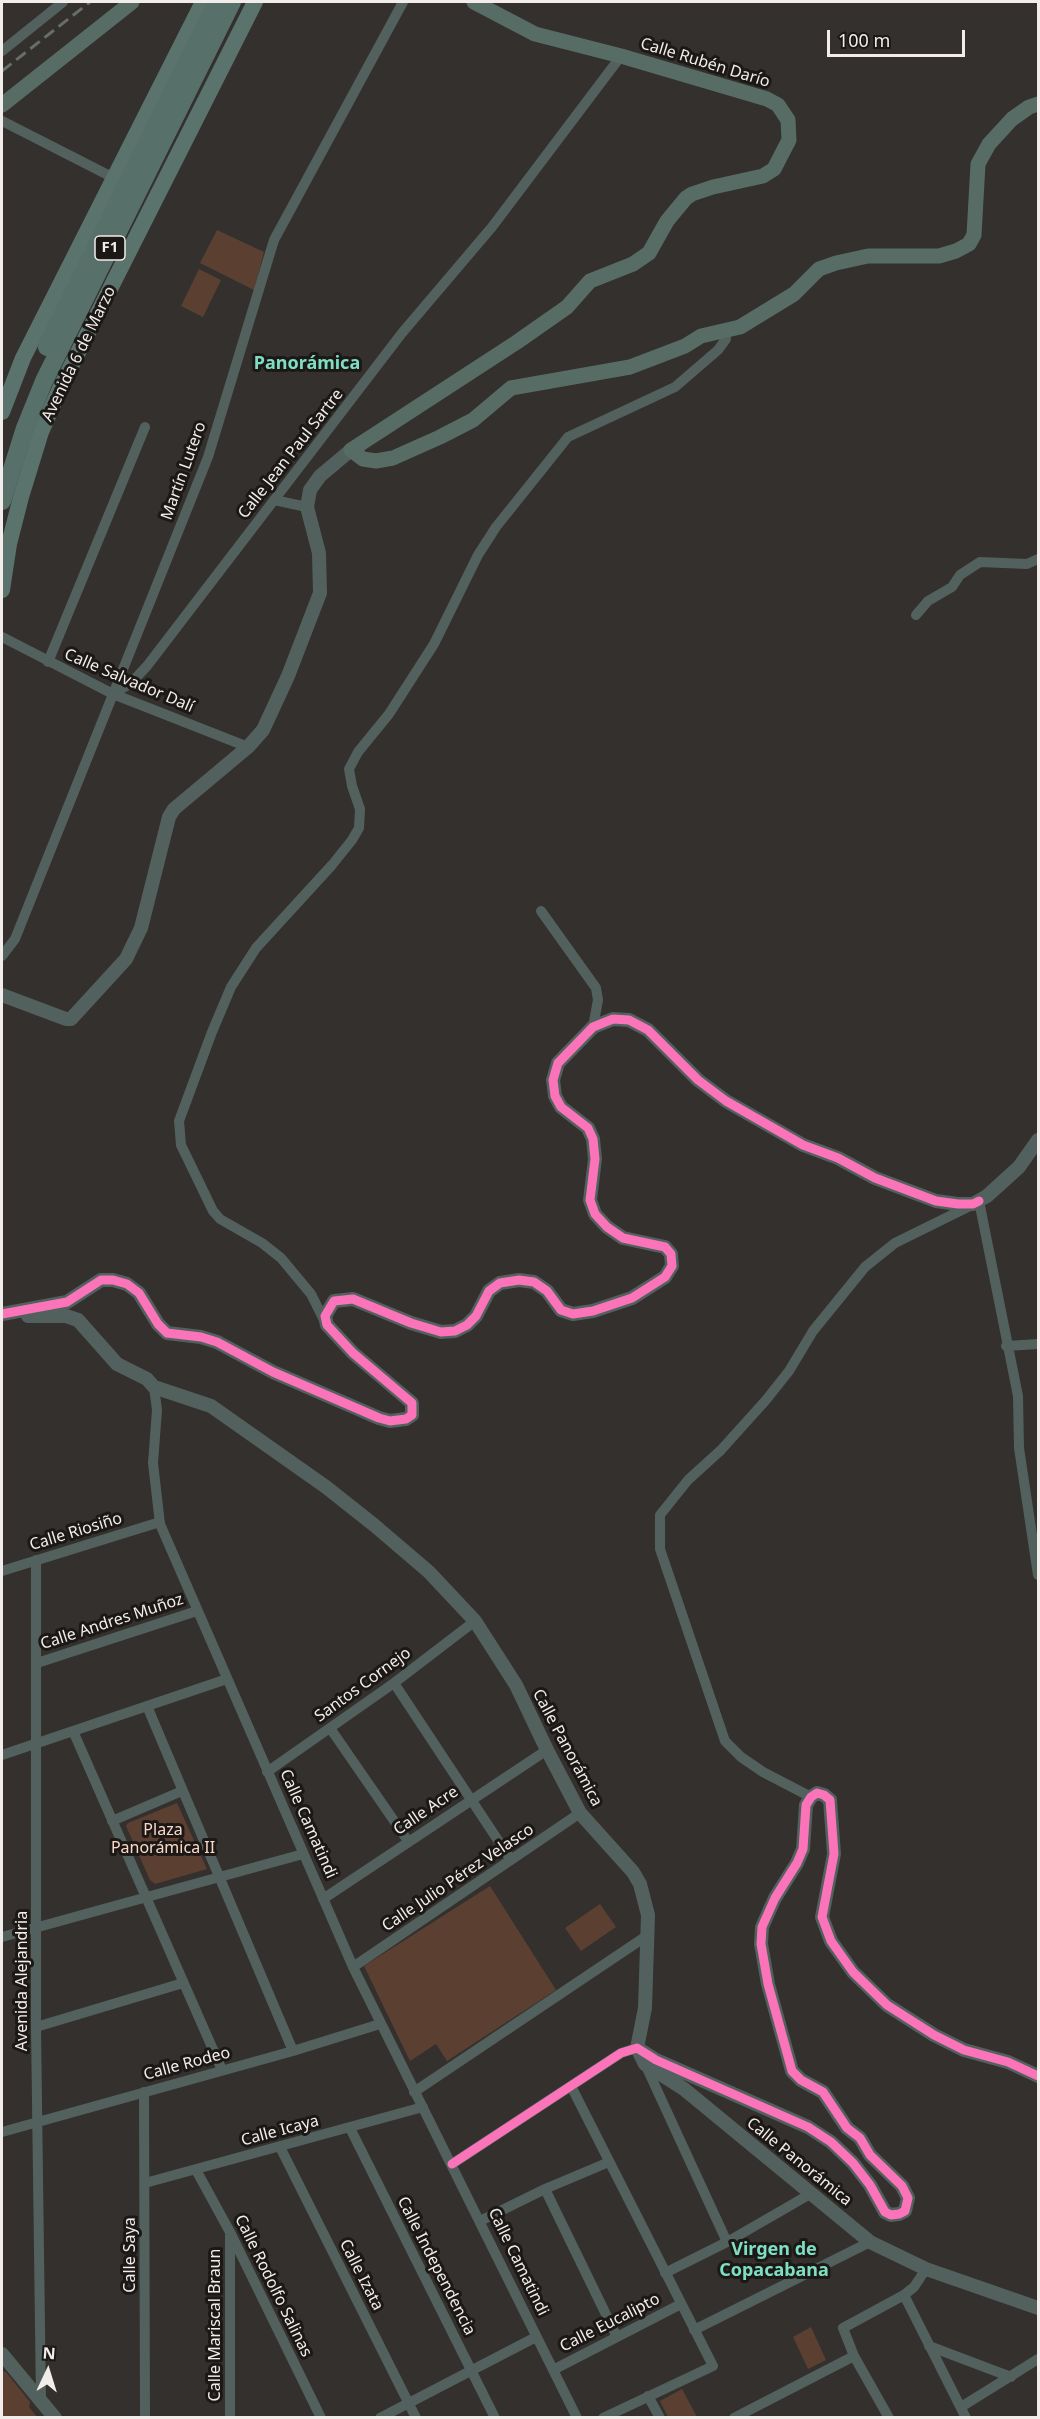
<!DOCTYPE html>
<html>
<head>
<meta charset="utf-8">
<style>
	body { margin:0 }
	#map { position:relative; width:1040px; height:2419px; overflow:hidden; background:#33302e; font-family:"Noto Sans",sans-serif }
	canvas { display:block }
	.frame { position:absolute; inset:0; border:3px solid #f2edeb; pointer-events:none }
	.north { position:absolute; left:18px; top:2341px; width:60px; height:60px; -webkit-text-stroke:4px #1b1816; paint-order:stroke; rotate:4deg; font-size:16px; font-weight:700; line-height:24px; text-align:center; color:#f2edeb }
	.north::after { content:''; display:block; margin:auto; width:21px; height:27px; background:#f2edeb; clip-path:polygon(50% 0,100% 100%,50% 72%,0 100%) }
	.scale { position:absolute; left:827px; top:30px; width:138px; height:27px; box-sizing:border-box; border:3px solid #f2edeb; border-top:0; padding-left:8px; font-size:18px; line-height:21px; white-space:nowrap; color:#f2edeb; -webkit-text-stroke:4px #1b1816; paint-order:stroke }
</style>
</head>
<body>
<div id="map">
<canvas width="1040" height="2419"></canvas>
<div class="frame"></div>
<div class="north">N</div>
<div class="scale">100 m</div>
</div>
<script>
const context = document.querySelector('canvas').getContext('2d');
context.lineJoin = 'round';
function fill(path, color) { context.fillStyle = color; context.fill(path, 'evenodd'); }
const toPath = rows => new Path2D(rows.map(r => 'M' + r).join(''));
function trace(path, color, width, dash) { context.strokeStyle = color; context.lineWidth = width; context.lineCap = dash ? 'butt' : 'round'; context.setLineDash(dash || []); context.stroke(path); }
function drawText(font, color, halo, rows, align = 'center') {
  context.font = font + ' "Noto Sans",sans-serif'; context.lineWidth = 6; context.setLineDash([]); context.textBaseline = 'middle'; context.strokeStyle = halo; context.fillStyle = color; for (const [text, x, y, turn = 0] of rows) {
    context.save(); context.translate(x, y); context.rotate((+turn || 0) * Math.PI / 180); context.textAlign = isNaN(turn) ? turn : align; if (halo) context.strokeText(text, 0, 0); context.fillText(text, 0, 0); context.restore();
  }
}
fill(toPath([
	[217,230,264,252,254,290,200,263],
	[199,269,221,280,203,317,181,306],
	[177,1803,207,1869,155,1884,150,1880,126,1826,128,1823],
	[490,1886,556,1990,447,2061,436,2044,410,2061,364,1966],
	[600,1904,616,1927,581,1951,565,1928],
	[811,2327,826,2360,808,2369,793,2337],
	[2,2371,6,2372,30,2402,29,2407,37,2417,3,2417],
	[682,2389,697,2417,668,2417,660,2401]
]), '#5b4032');
trace(toPath([
	[2,51,63,2],
	[2,121,114,178],
	[274,500,307,507],
	[916,615,928,601,952,587,960,575,980,562,1027,564,1038,559],
	[2,637,113,694,248,747],
	[48,662,145,427],
	[113,694,131,683,147,666,402,333,492,227,621,56],
	[541,911,596,988,598,1000,593,1027],
	[2,956,15,939,208,457,274,240,403,2],
	[979,1201,1018,1396,1019,1448,1038,1575],
	[325,1322,311,1294,281,1258,262,1243,220,1219,213,1211,181,1145,179,1121,212,1032,231,987,256,948,332,865,352,840,359,828,360,809,352,786,349,769,358,752,389,714,434,644,478,555,496,527,568,437,675,387,718,350,726,339,725,331],
	[1006,1346,1038,1344],
	[154,1387,157,1410,153,1463,160,1524,353,1967,577,2418],
	[36,1560,36,2027,41,2401],
	[2,1571,160,1522],
	[37,1663,197,1611],
	[394,1683,511,1860],
	[147,1706,293,2051],
	[330,1728,408,1841],
	[73,1731,222,2070],
	[2,1755,227,1679],
	[267,1772,394,1683,475,1621],
	[811,1797,763,1772,741,1757,725,1741,660,1549,660,1515,688,1480,721,1450,766,1400,789,1371,813,1331,865,1267,895,1243,974,1204],
	[112,1821,182,1791],
	[323,1899,547,1750],
	[2,1937,303,1854],
	[353,1967,580,1813],
	[36,2027,183,1983],
	[645,2064,727,2242],
	[571,2086,713,2366,603,2418],
	[144,2092,145,2418],
	[414,2092,648,1935],
	[350,2128,495,2418],
	[2,2132,293,2051,380,2024],
	[280,2147,416,2418],
	[452,2164,621,2053,637,2048],
	[196,2170,230,2232,321,2418],
	[145,2183,423,2107],
	[545,2189,616,2335],
	[480,2221,545,2189,609,2162],
	[230,2235,230,2418],
	[665,2273,727,2242,812,2193],
	[904,2295,966,2418],
	[694,2330,870,2242],
	[929,2346,1011,2377],
	[553,2370,681,2304],
	[648,2396,660,2418],
	[961,2407,1038,2359],
	[380,2418,536,2337],
	[734,2418,854,2356],
	[889,2418,854,2356,843,2328,904,2295,914,2287,926,2269]
]), '#52615d', 10);
trace(toPath([
	[2,995,66,1019,71,1019,126,959,141,928,169,817,174,809,248,747,263,730,288,676,320,593,319,553,307,507,310,490,320,476,351,450],
	[2,1314,67,1302,101,1280,113,1280,127,1284,139,1293,158,1324,167,1333,201,1337,217,1342,273,1372,379,1418,390,1421,406,1419,412,1415,412,1403,353,1353,327,1325,325,1316,334,1301,353,1299,411,1323,441,1332,455,1331,467,1325,476,1316,489,1291,500,1283,519,1280,534,1282,547,1291,561,1310,573,1314,593,1311,632,1298,665,1277,672,1266,671,1254,665,1247,623,1238,607,1227,595,1214,590,1200,595,1159,593,1139,588,1128,561,1107,555,1096,553,1080,558,1063,593,1027,613,1019,629,1020,648,1030,698,1080,726,1101,803,1145,838,1158,875,1178,936,1201,958,1204,973,1204,987,1196,1019,1167,1038,1140],
	[28,1316,66,1316,78,1320,117,1364,147,1379,154,1387,211,1406,326,1487,374,1525,429,1572,475,1621,516,1685,547,1750,580,1813,633,1872,640,1884,648,1915,645,2008,637,2048,645,2064,684,2089,870,2242,926,2269,1038,2308],
	[637,2048,656,2060,808,2127,831,2142,853,2163,870,2185,885,2212,891,2215,899,2214,905,2211,908,2198,902,2186,870,2155,860,2138,847,2128,823,2092,801,2080,792,2071,768,1984,761,1944,762,1927,775,1898,797,1863,803,1849,806,1805,811,1797,817,1793,824,1795,830,1800,834,1854,822,1917,831,1941,853,1972,887,2005,934,2035,964,2050,1008,2062,1038,2076],
	[2,2354,55,2418]
]), '#52615d', 14);
trace(toPath([
	[474,2,535,34,621,56,767,99,778,105,788,120,789,140,774,169,763,176,713,187,692,194,686,198,667,221,649,253,633,264,590,281,567,307,517,342,351,450,363,459,376,461,393,458,440,437,473,420,511,388,630,367,685,346,701,336,740,327,794,294,819,269,836,263,868,256,939,256,956,251,969,244,974,235,978,164,989,144,1012,119,1029,107,1038,104],
	[2,105,132,2]
]), '#586c66', 15);
trace(toPath([
	[2,412,23,358,203,2],
	[2,590,9,544,21,497,41,432,61,386,255,2]
]), '#5a736c', 16);
trace(toPath([
	[47,347,217,2],
	[2,501,25,428,44,381,232,2]
]), '#58706a', 18);
trace(toPath([
	[2,71,90,2]
]), '#676d6a', 3, [12, 6]);
trace(toPath([
	[2,1314,67,1302,101,1280,113,1280,127,1284,139,1293,158,1324,167,1333,201,1337,217,1342,273,1372,379,1418,390,1421,406,1419,412,1415,412,1403,353,1353,327,1325,325,1316,334,1301,353,1299,411,1323,441,1332,455,1331,467,1325,476,1316,489,1291,500,1283,519,1280,534,1282,547,1291,561,1310,573,1314,593,1311,632,1298,665,1277,672,1266,671,1254,665,1247,623,1238,607,1227,595,1214,590,1200,595,1159,593,1139,588,1128,561,1107,555,1096,553,1080,558,1063,593,1027,613,1019,629,1020,648,1030,698,1080,726,1101,803,1145,838,1158,875,1178,936,1201,958,1204,973,1204,979,1201],
	[452,2164,621,2053,637,2048,656,2060,808,2127,831,2142,853,2163,870,2185,885,2212,891,2215,899,2214,905,2211,908,2198,902,2186,870,2155,860,2138,847,2128,823,2092,801,2080,792,2071,768,1984,761,1944,762,1927,775,1898,797,1863,803,1849,806,1805,811,1797,817,1793,824,1795,830,1800,834,1854,822,1917,831,1941,853,1972,887,2005,934,2035,964,2050,1008,2062,1038,2076]
]), '#fb73b8', 9);
for (const [x, y, w] of [
	[110,248,30]
]) { const box = new Path2D(); box.roundRect(x - w / 2, y - 12, w, 24, 4.5); context.fillStyle = '#1b1816'; context.fill(box); trace(box, '#f2edeb', 1.5); }
drawText('bold 15px', '#f2edeb', null, [
	["F1",110,248]
]);
drawText('16px', '#f2edeb', '#1b1816', [
	["Calle Rubén Darío",705,63,17],
	["Avenida 6 de Marzo",79,354,-64],
	["Calle Jean Paul Sartre",291,454,-52],
	["Martín Lutero",184,471,-70],
	["Calle Salvador Dalí",129,681,23],
	["Calle Riosiño",76,1532,-17],
	["Calle Andres Muñoz",112,1622,-18],
	["Santos Cornejo",363,1685,-36],
	["Calle Panorámica",567,1748,62],
	["Calle Acre",426,1811,-34],
	["Calle Camatindi",308,1824,66],
	["Calle Julio Pérez Velasco",458,1878,-34],
	["Avenida Alejandria",22,1981,-90],
	["Calle Rodeo",187,2064,-15],
	["Calle Icaya",280,2131,-15],
	["Calle Panorámica",799,2162,39],
	["Calle Saya",130,2255,-90],
	["Calle Camatindi",518,2262,64],
	["Calle Independencia",436,2266,63],
	["Calle Izata",361,2275,63],
	["Calle Rodolfo Salinas",273,2286,64],
	["Calle Eucalipto",610,2323,-27],
	["Calle Mariscal Braun",215,2325,-90]
]);
drawText('16px', '#fad9c7', '#1b1816', [
	["Plaza",163,1830],
	["Panorámica II",163,1848]
]);
drawText('bold 18px', '#7edec4', '#1b1816', [
	["Panorámica",307,364],
	["Virgen de",774,2250],
	["Copacabana",774,2271]
]);
</script>
</body>
</html>
